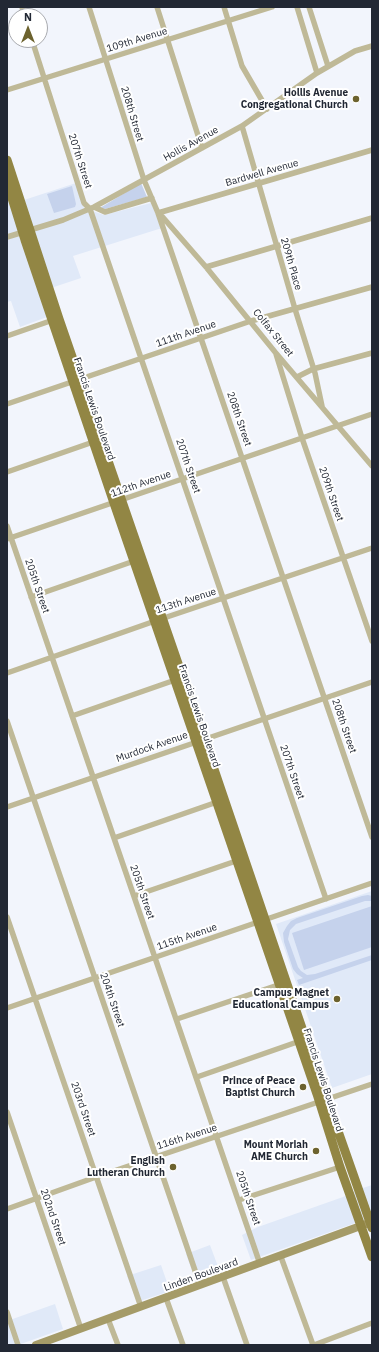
<!DOCTYPE html>
<html>
<head>
<meta charset="utf-8">
<style>
	body { margin:0 }
	#map { position:relative; width:379px; height:1352px; overflow:hidden; background:#f2f5fc; font-family:"IBM Plex Sans",sans-serif }
	canvas { display:block }
	.frame { position:absolute; inset:0; border:8px solid #222834; pointer-events:none }
	.north { position:absolute; left:8px; top:8px; width:40px; height:40px; box-sizing:border-box; background:#fff; border:1px solid #a7a9ae; border-radius:50%; rotate:0deg; font-size:11px; font-weight:700; line-height:16px; text-align:center; color:#222834 }
	.north::after { content:''; display:block; margin:auto; width:14px; height:18px; background:#6c622e; clip-path:polygon(50% 0,100% 100%,50% 72%,0 100%) }
</style>
</head>
<body>
<div id="map">
<canvas width="379" height="1352"></canvas>
<div class="frame"></div>
<div class="north">N</div>
</div>
<script>
const context = document.querySelector('canvas').getContext('2d');
context.lineJoin = 'round';
function fill(path, color) { context.fillStyle = color; context.fill(path, 'evenodd'); }
const toPath = rows => new Path2D(rows.map(r => 'M' + r).join(''));
function trace(path, color, width, dash) { context.strokeStyle = color; context.lineWidth = width; context.lineCap = dash ? 'butt' : 'round'; context.setLineDash(dash || []); context.stroke(path); }
function drawText(font, color, halo, rows, align = 'center') {
  context.font = font + ' "IBM Plex Sans",sans-serif'; context.lineWidth = 4; context.setLineDash([]); context.textBaseline = 'middle'; context.strokeStyle = halo; context.fillStyle = color; for (const [text, x, y, turn = 0] of rows) {
    context.save(); context.translate(x, y); context.rotate((+turn || 0) * Math.PI / 180); context.textAlign = isNaN(turn) ? turn : align; if (halo) context.strokeText(text, 0, 0); context.fillText(text, 0, 0); context.restore();
  }
}
fill(toPath([
	[76,183,84,208,104,215,151,203,162,228,73,256,81,278,39,292,47,317,20,327,11,301,7,302,7,201,22,196,24,200],
	[372,891,372,1074,332,1088,276,924],
	[372,1185,372,1217,251,1260,242,1235,258,1227,343,1197,360,1189],
	[210,1245,220,1272,196,1282,186,1254],
	[161,1265,170,1291,137,1302,127,1276],
	[55,1304,63,1329,18,1345,7,1345,7,1321]
]), '#e0e9f8');
fill(toPath([
	[141,183,147,197,105,209,100,208],
	[72,186,76,204,75,207,54,213,47,194],
	[368,895,372,896,372,901,365,901,296,924,290,930,288,939,298,967,301,971,307,975,315,974,372,955,372,960,299,985,297,980,303,978,297,974,293,969,284,942,283,933,287,926,291,921,297,918,362,896],
	[372,906,372,947,304,970,292,933]
]), '#c5d2ec');
trace(toPath([
	[22,7,24,16],
	[89,7,144,180,158,213,372,837],
	[157,7,202,148],
	[224,7,242,66,267,109],
	[297,7,317,73],
	[309,7,328,66],
	[32,40,84,203,90,209,326,899],
	[7,90,272,7],
	[242,126,295,309,315,373,322,406],
	[94,207,105,212,152,198],
	[158,213,372,150],
	[160,214,206,267,275,352,372,466],
	[7,237,63,220,94,207,242,126,317,73,355,51,372,46],
	[206,267,372,218],
	[7,336,53,320],
	[276,354,302,438,372,641],
	[297,377,313,369,372,353],
	[7,404,251,321,372,287],
	[7,472,96,441],
	[7,526,260,1264],
	[7,539,372,414],
	[31,597,137,560],
	[7,673,155,621,372,548],
	[72,716,178,679],
	[7,721,200,1285],
	[7,807,372,682],
	[114,838,220,801],
	[134,896,239,860],
	[7,917,141,1307],
	[7,1008,372,883],
	[177,1019,281,984],
	[197,1077,300,1041],
	[7,1112,81,1329],
	[239,1200,340,1167],
	[7,1209,96,1177,372,1084],
	[281,1257,313,1345],
	[223,1277,247,1345],
	[166,1298,183,1345],
	[7,1312,18,1345],
	[108,1319,118,1345],
	[314,1345,372,1323]
]), '#bfb997', 5.5);
trace(toPath([
	[36,1345,366,1224]
]), '#a59b68', 8);
trace(toPath([
	[7,160,59,319,183,678,306,1040,372,1228],
	[7,182,25,240,114,503,317,1094,340,1167,372,1257]
]), '#928644', 9);
for (const [x, y, r, color] of [
	[356,99,4,"#6c622e"],
	[337,999,4,"#6c622e"],
	[303,1087,4,"#6c622e"],
	[316,1151,4,"#6c622e"],
	[173,1167,4,"#6c622e"]
]) { const dot = new Path2D(); dot.arc(x, y, r, 0, 2 * Math.PI); context.fillStyle = color; context.fill(dot); trace(dot, '#fff', 1.5); }
drawText('10px', '#222834', '#fff', [
	["109th Avenue",137,40,-17],
	["208th Street",132,114,73],
	["Hollis Avenue",191,144,-29],
	["207th Street",80,161,72],
	["Bardwell Avenue",262,173,-16],
	["209th Place",291,264,74],
	["Colfax Street",273,333,51],
	["111th Avenue",186,334,-19],
	["Francis Lewis Boulevard",94,409,71],
	["208th Street",239,419,71],
	["207th Street",188,466,71],
	["112th Avenue",141,484,-19],
	["209th Street",331,494,71],
	["205th Street",37,586,71],
	["113th Avenue",186,601,-18],
	["Francis Lewis Boulevard",199,716,71],
	["208th Street",344,726,71],
	["Murdock Avenue",152,747,-19],
	["207th Street",292,772,71],
	["205th Street",142,892,71],
	["115th Avenue",187,937,-19],
	["204th Street",112,1000,71],
	["Francis Lewis Boulevard",323,1080,72],
	["203rd Street",83,1109,71],
	["116th Avenue",187,1137,-18],
	["205th Street",248,1198,71],
	["202nd Street",53,1217,71],
	["Linden Boulevard",201,1275,-20]
]);
drawText('bold 10px', '#222834', '#fff', [
	["Hollis Avenue",348,93],
	["Congregational Church",348,105],
	["Campus Magnet",329,993],
	["Educational Campus",329,1005],
	["Prince of Peace",295,1081],
	["Baptist Church",295,1093],
	["Mount Moriah",308,1145],
	["AME Church",308,1157],
	["English",165,1161],
	["Lutheran Church",165,1173]
], 'right');
</script>
</body>
</html>
